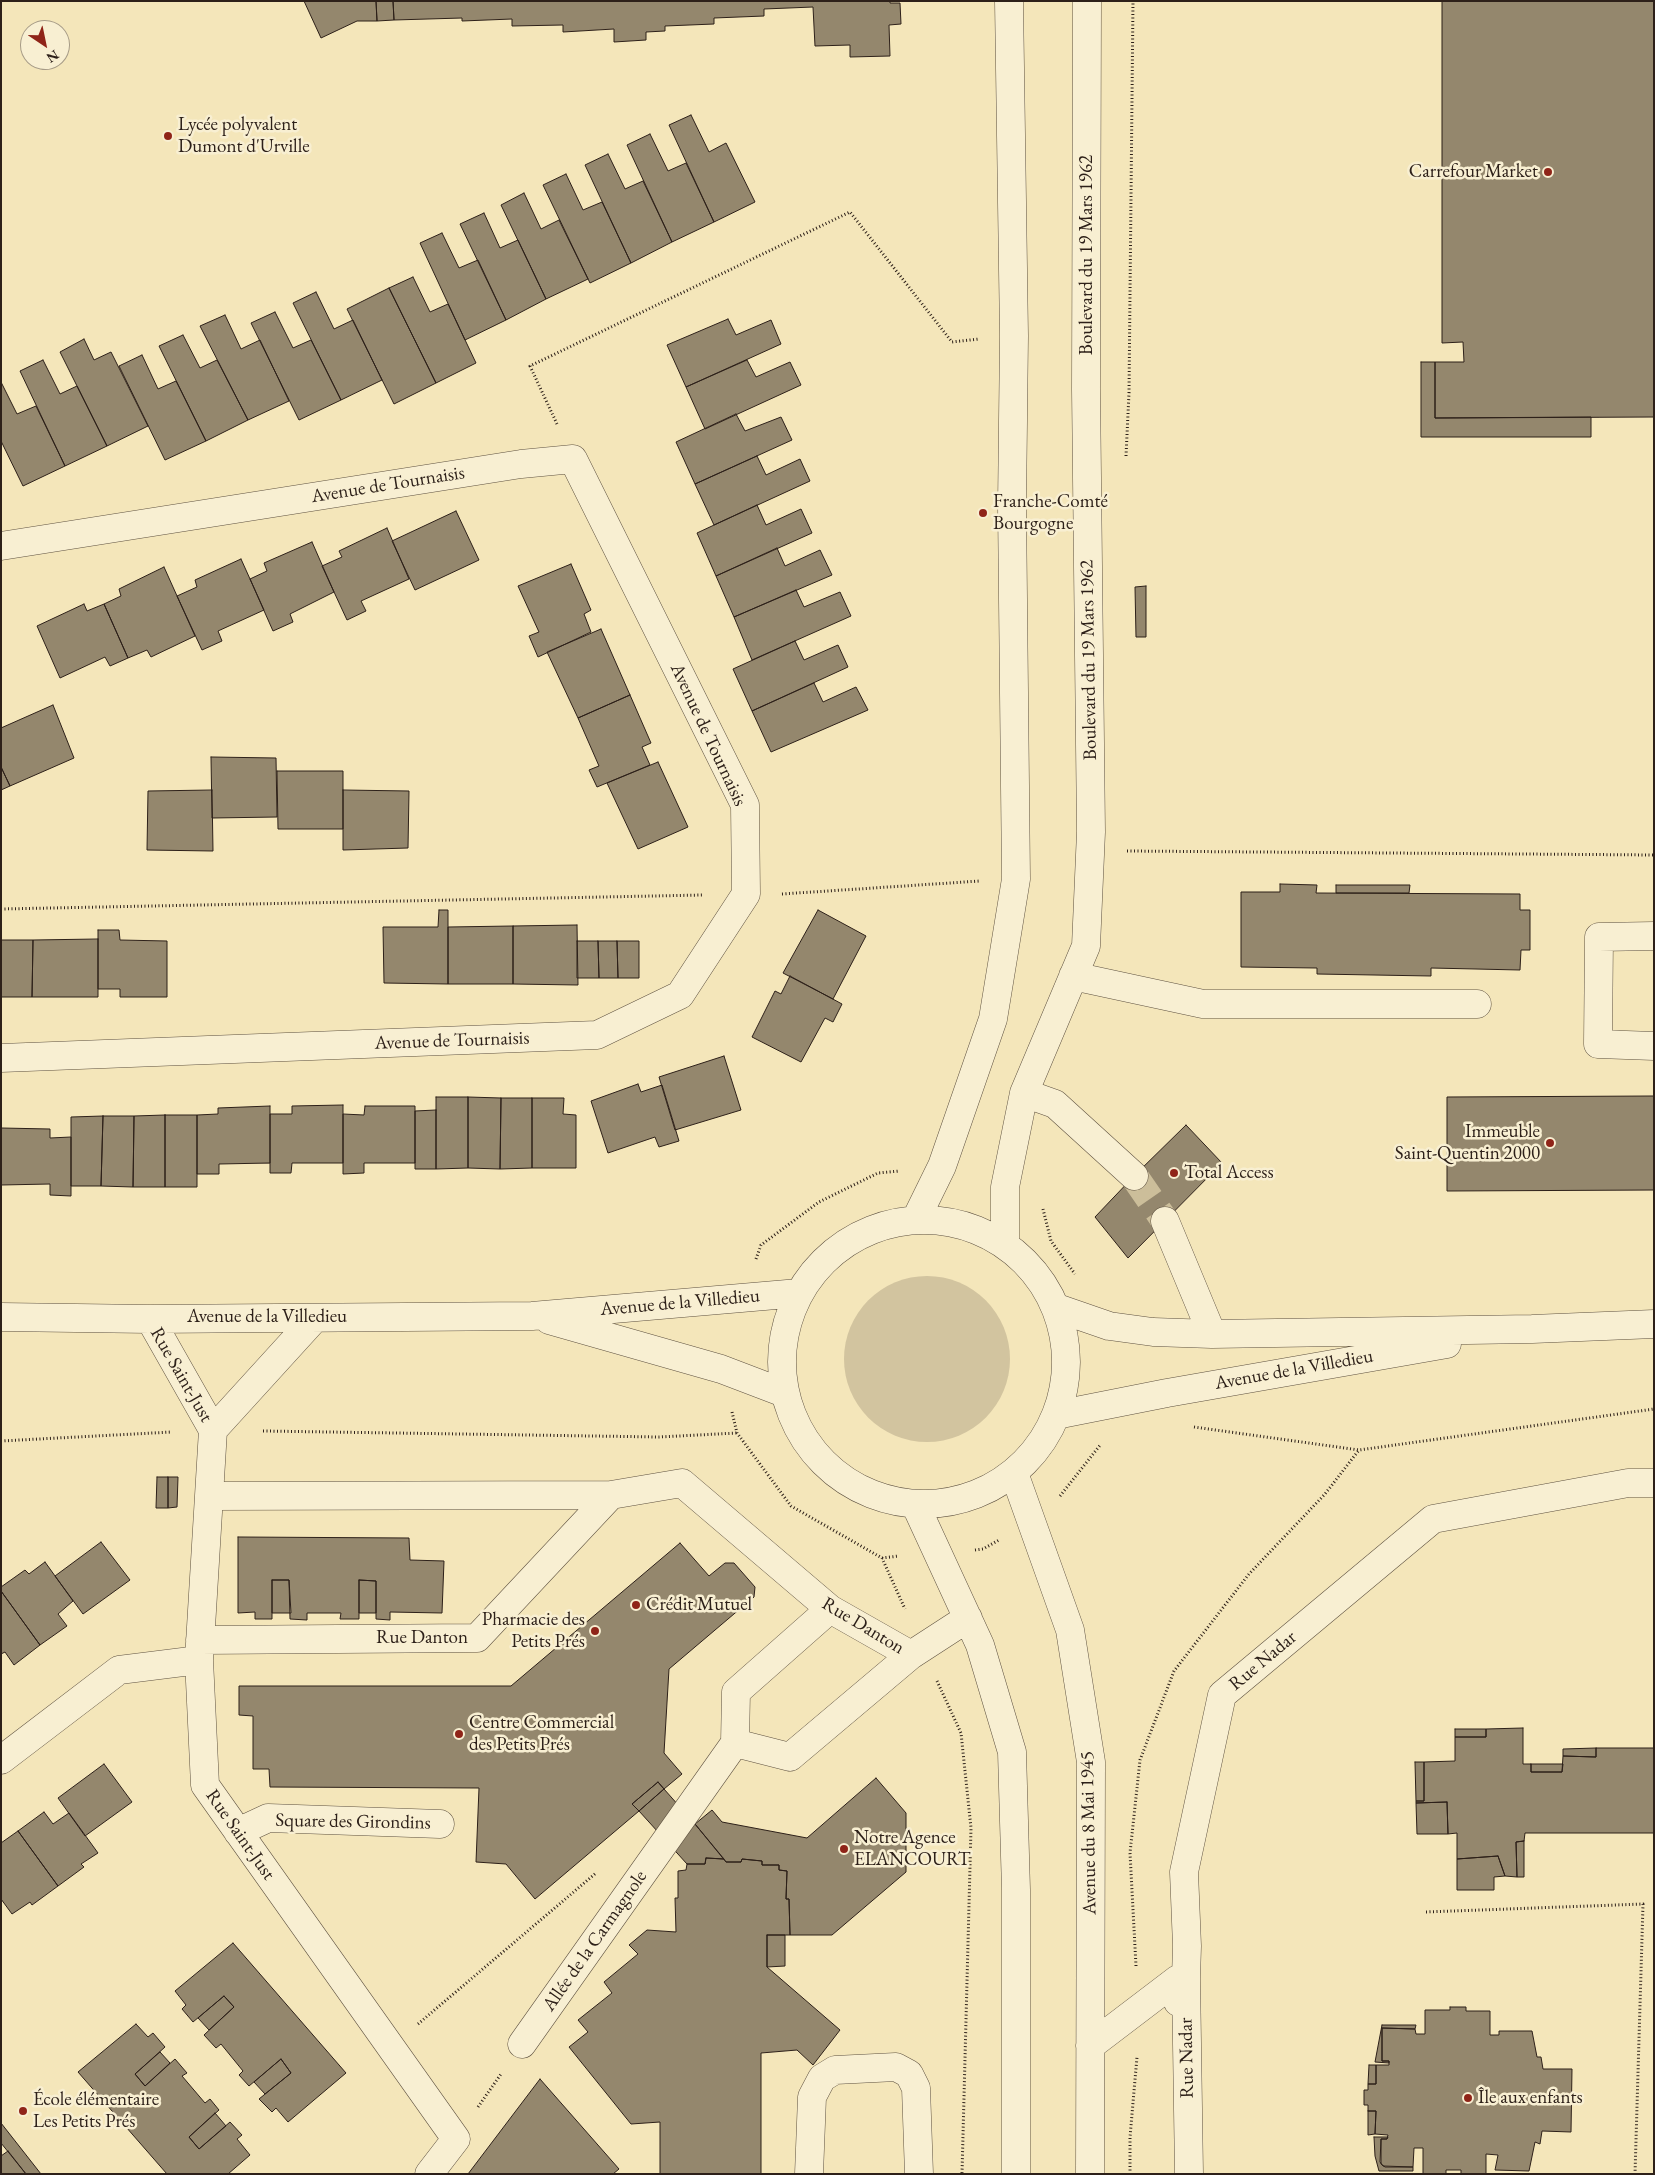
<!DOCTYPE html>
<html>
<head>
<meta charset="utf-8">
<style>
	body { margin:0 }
	#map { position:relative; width:1655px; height:2175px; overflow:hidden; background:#f4e6ba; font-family:"EB Garamond",serif }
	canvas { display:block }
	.frame { position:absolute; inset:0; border:2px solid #2d2019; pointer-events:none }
	.north { position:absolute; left:20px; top:20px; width:50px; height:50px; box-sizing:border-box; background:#f8efd2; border:1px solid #a79c88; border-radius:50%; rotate:146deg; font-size:14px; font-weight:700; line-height:20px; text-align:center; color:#2d2019 }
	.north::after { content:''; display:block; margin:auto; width:18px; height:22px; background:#8f2418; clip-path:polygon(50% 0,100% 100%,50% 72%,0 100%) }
</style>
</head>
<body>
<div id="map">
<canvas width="1655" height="2175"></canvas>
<div class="frame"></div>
<div class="north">N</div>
</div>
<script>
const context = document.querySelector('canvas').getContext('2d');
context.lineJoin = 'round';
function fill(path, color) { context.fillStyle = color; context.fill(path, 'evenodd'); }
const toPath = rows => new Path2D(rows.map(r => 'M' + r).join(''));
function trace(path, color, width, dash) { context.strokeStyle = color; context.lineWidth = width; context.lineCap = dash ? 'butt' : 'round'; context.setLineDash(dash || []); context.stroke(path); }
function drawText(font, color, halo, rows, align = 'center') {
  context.font = font + ' "EB Garamond",serif'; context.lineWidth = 5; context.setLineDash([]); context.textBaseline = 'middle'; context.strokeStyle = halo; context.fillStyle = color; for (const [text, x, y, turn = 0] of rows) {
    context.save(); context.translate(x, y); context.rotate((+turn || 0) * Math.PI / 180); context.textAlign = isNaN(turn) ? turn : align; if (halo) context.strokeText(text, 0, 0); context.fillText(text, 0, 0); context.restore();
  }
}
fill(toPath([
	'844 1359a83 83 0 1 1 166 0a83 83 0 1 1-166 0Z'
]), '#d2c49f');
const building = toPath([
	[304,1,376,1,377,21,357,21,321,38,304,1],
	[376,1,393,1,394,20,377,21,376,1],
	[393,1,890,1,890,3,900,3,901,24,889,25,890,56,850,57,850,45,815,46,813,7,764,9,764,16,714,18,714,24,665,26,665,31,646,32,646,40,614,42,614,29,563,32,563,25,512,26,512,19,462,21,462,18,394,20,393,1],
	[1442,1,1654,1,1654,417,1435,418,1435,362,1464,362,1463,342,1442,343,1442,1],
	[691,115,709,152,726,143,755,202,714,222,669,125,691,115],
	[650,134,668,171,686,163,714,222,672,242,627,145,650,134],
	[608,154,625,189,643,181,672,242,631,263,585,165,608,154],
	[566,174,583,210,602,202,631,263,590,283,543,185,566,174],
	[524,193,541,229,559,220,588,279,546,299,501,205,524,193],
	[484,213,500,248,518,240,546,299,506,320,460,224,484,213],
	[442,233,459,268,478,260,506,320,465,340,420,243,442,233],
	[413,277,430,312,448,304,476,363,436,383,389,288,413,277],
	[389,288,436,383,394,404,347,309,389,288],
	[316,292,334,329,353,320,382,380,341,400,293,303,316,292],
	[275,312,293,348,311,340,341,400,299,420,251,323,275,312],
	[225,315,241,349,260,340,289,401,248,420,200,326,225,315],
	[728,319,736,335,771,320,781,344,686,387,667,345,728,319],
	[183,335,200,368,217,360,248,420,206,441,159,346,183,335],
	[84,339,94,360,111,352,148,426,107,446,60,352,84,339],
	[142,355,158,389,176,381,206,441,165,460,119,366,142,355],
	[43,360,60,394,77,386,107,446,65,466,20,371,43,360],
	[747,360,756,377,790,362,801,385,705,429,686,387,747,360],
	[1421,362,1435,362,1435,418,1591,417,1591,437,1421,437,1421,362],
	[1,382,17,414,36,406,65,466,23,486,1,441,1,382],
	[736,414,745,431,781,417,792,440,695,484,676,442,736,414],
	[757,456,766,475,800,459,810,481,714,525,695,484,757,456],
	[757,505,766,525,801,509,812,533,716,576,697,533,757,505],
	[456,511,479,560,415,590,392,541,456,511],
	[387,528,409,579,361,601,366,611,347,620,322,566,342,557,339,551,387,528],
	[312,542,334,592,290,614,293,622,273,631,250,579,267,571,264,563,312,542],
	[777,548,785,566,820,550,832,575,734,617,716,576,777,548],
	[241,559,264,610,218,631,222,641,202,650,177,596,197,587,195,580,241,559],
	[571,564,591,610,584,614,591,632,538,657,529,636,539,632,518,586,571,564],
	[164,567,195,636,151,657,147,650,128,658,104,604,121,596,119,589,164,567],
	[1146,586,1146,637,1136,637,1135,587,1146,586],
	[796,590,804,607,840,592,851,616,752,660,734,617,796,590],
	[84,604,87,611,104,604,128,658,110,666,105,657,60,678,37,626,84,604],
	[601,629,630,695,578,718,547,652,601,629],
	[795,641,804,660,838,645,848,667,752,711,733,669,795,641],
	[814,683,823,702,856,687,868,710,771,752,752,711,814,683],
	[630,695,651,743,642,747,650,765,597,787,589,770,599,766,578,718,630,695],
	[53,705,74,758,10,786,1,767,1,728,53,705],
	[211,757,276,758,277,817,212,818,211,757],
	[658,762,688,827,638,849,607,783,658,762],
	[1,767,10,786,1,790,1,767],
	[277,771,343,771,343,829,278,829,277,771],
	[212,790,213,851,147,850,148,791,212,790],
	[343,790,409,791,408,848,343,850,343,790],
	[1280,884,1317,885,1316,893,1520,894,1520,910,1530,910,1530,950,1521,950,1520,970,1431,968,1431,976,1317,974,1317,968,1241,967,1241,892,1280,892,1280,884],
	[1336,885,1410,885,1409,893,1336,893,1336,885],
	[439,910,448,910,448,984,384,983,383,927,438,927,439,910],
	[818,910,866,936,833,999,783,973,818,910],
	[577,925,578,985,513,984,513,926,577,925],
	[513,926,513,984,448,984,448,927,513,926],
	[98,930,119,930,120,940,167,941,167,997,120,997,120,989,98,989,98,930],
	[98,939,98,997,32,997,33,940,98,939],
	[1,940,33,940,32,997,1,997,1,940],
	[577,941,598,941,599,978,577,978,577,941],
	[598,941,617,941,618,978,599,978,598,941],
	[617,941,639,941,639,978,618,978,617,941],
	[790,976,842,1004,833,1022,825,1018,801,1062,752,1037,775,991,781,994,790,976],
	[724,1056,741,1110,675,1130,659,1077,724,1056],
	[638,1084,641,1092,662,1085,679,1141,659,1147,655,1137,608,1153,591,1101,638,1084],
	[1654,1096,1654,1190,1447,1191,1447,1097,1654,1096],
	[436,1097,468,1097,468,1168,436,1169,436,1097],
	[468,1097,501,1098,500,1169,468,1168,468,1097],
	[501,1098,532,1098,532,1168,500,1169,501,1098],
	[532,1098,564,1098,563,1114,576,1115,576,1168,532,1168,532,1098],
	[343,1105,343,1163,292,1163,291,1173,270,1173,270,1114,292,1114,292,1106,343,1105],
	[270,1106,270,1163,219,1164,219,1174,197,1174,197,1115,218,1114,218,1108,270,1106],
	[365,1106,415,1106,415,1163,364,1163,364,1173,343,1174,343,1114,364,1115,365,1106],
	[436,1110,436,1169,415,1169,415,1111,436,1110],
	[165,1115,165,1187,133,1187,134,1116,165,1115],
	[165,1115,197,1115,197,1187,165,1187,165,1115],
	[103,1116,101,1186,71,1186,71,1117,103,1116],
	[103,1116,134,1116,133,1187,101,1186,103,1116],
	[1186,1125,1222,1163,1128,1258,1095,1217,1134,1176,1186,1125],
	[1,1128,50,1129,50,1138,71,1137,71,1196,50,1195,50,1184,1,1185,1,1128],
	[157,1477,168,1477,168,1508,156,1508,157,1477],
	[168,1477,178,1477,177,1507,168,1508,168,1477],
	[238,1537,409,1538,410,1560,444,1561,442,1613,390,1612,390,1620,376,1619,376,1581,359,1580,359,1619,340,1619,341,1613,307,1613,307,1620,290,1619,289,1580,272,1580,272,1619,255,1619,255,1612,238,1613,238,1537],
	[101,1542,130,1580,83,1614,55,1576,101,1542],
	[680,1543,709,1576,725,1563,734,1563,755,1587,754,1597,669,1669,664,1753,682,1774,664,1789,658,1782,632,1804,639,1811,535,1899,506,1864,476,1862,479,1788,270,1787,269,1769,253,1769,253,1716,239,1715,239,1686,511,1686,680,1543],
	[45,1562,73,1601,58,1614,67,1626,40,1645,1,1591,1,1587,25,1570,29,1574,45,1562],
	[272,1580,289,1580,291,1613,272,1613,272,1580],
	[359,1580,376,1581,376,1613,359,1613,359,1580],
	[1,1591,40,1645,14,1665,5,1652,1,1654,1,1591],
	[1523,1728,1523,1764,1531,1764,1531,1772,1562,1772,1563,1756,1596,1757,1596,1748,1654,1748,1654,1833,1525,1833,1524,1841,1516,1842,1517,1877,1505,1876,1498,1856,1457,1859,1457,1833,1448,1834,1447,1802,1416,1803,1416,1801,1424,1801,1424,1762,1455,1761,1455,1737,1486,1737,1486,1729,1523,1728],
	[1455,1729,1486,1729,1486,1737,1455,1737,1455,1729],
	[1596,1748,1596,1757,1563,1756,1563,1749,1596,1748],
	[1415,1762,1424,1762,1424,1801,1416,1801,1415,1762],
	[104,1764,132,1802,85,1836,58,1798,104,1764],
	[1531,1764,1563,1764,1562,1772,1531,1772,1531,1764],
	[876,1778,906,1813,906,1872,832,1935,790,1935,789,1899,786,1899,787,1871,779,1870,779,1865,762,1865,762,1861,742,1859,741,1862,726,1862,695,1824,712,1810,722,1822,807,1838,876,1778],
	[658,1782,664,1789,639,1811,632,1804,658,1782],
	[664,1789,695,1824,724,1859,706,1858,705,1864,687,1864,639,1811,664,1789],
	[1447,1802,1448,1834,1417,1834,1416,1803,1447,1802],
	[44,1812,53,1824,69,1813,98,1853,81,1864,84,1867,58,1886,18,1831,44,1812],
	[18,1831,58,1886,32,1905,30,1902,12,1914,1,1899,1,1843,18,1831],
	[1524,1841,1524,1877,1517,1877,1516,1842,1524,1841],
	[1498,1856,1505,1876,1494,1877,1494,1890,1457,1890,1457,1859,1498,1856],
	[706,1858,724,1859,726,1862,741,1862,742,1859,762,1861,762,1865,779,1865,779,1870,787,1871,786,1899,789,1899,790,1935,767,1935,767,1967,840,2030,813,2065,797,2050,761,2053,761,2174,660,2174,660,2122,631,2124,569,2047,588,2032,578,2020,612,1993,604,1982,638,1954,629,1945,647,1930,676,1932,675,1898,678,1898,678,1871,686,1870,687,1864,705,1864,706,1858],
	[767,1935,785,1935,785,1966,767,1967,767,1935],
	[233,1943,346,2073,288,2122,276,2108,272,2112,259,2099,291,2073,281,2059,249,2086,239,2075,243,2071,221,2044,216,2048,204,2035,234,2007,224,1996,193,2022,182,2009,186,2005,175,1991,233,1943],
	[224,1996,234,2007,209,2030,198,2018,224,1996],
	[1450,2007,1466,2007,1466,2011,1490,2011,1490,2035,1499,2035,1499,2031,1532,2031,1537,2057,1541,2057,1543,2069,1572,2069,1571,2132,1542,2131,1540,2144,1535,2142,1529,2171,1495,2170,1498,2155,1486,2154,1486,2174,1461,2174,1461,2170,1446,2170,1446,2174,1423,2174,1423,2148,1414,2148,1413,2167,1385,2167,1381,2164,1381,2139,1387,2139,1388,2135,1375,2134,1376,2111,1368,2111,1368,2105,1364,2105,1364,2090,1368,2090,1368,2084,1376,2084,1376,2065,1389,2065,1389,2061,1382,2061,1382,2028,1415,2029,1416,2034,1425,2034,1425,2010,1450,2010,1450,2007],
	[136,2024,148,2037,153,2033,165,2047,135,2074,145,2086,175,2059,187,2073,182,2076,205,2103,210,2099,219,2110,189,2137,199,2149,230,2122,242,2135,237,2139,250,2155,228,2174,167,2174,78,2072,136,2024],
	[1382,2025,1416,2025,1415,2029,1382,2028,1382,2061,1389,2061,1389,2063,1375,2062,1382,2025],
	[160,2052,170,2063,145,2086,135,2074,160,2052],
	[281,2059,291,2073,265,2094,254,2082,281,2059],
	[1369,2065,1376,2065,1376,2084,1368,2084,1369,2065],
	[540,2079,619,2169,613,2174,468,2174,540,2079],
	[1368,2111,1376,2111,1375,2134,1368,2135,1368,2111],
	[215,2113,226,2126,199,2149,189,2137,215,2113],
	[1,2123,41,2174,26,2174,1,2143,1,2123],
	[1374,2137,1388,2137,1387,2139,1381,2139,1380,2162,1383,2166,1413,2167,1413,2171,1379,2171,1375,2156,1374,2137],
	[8,2151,26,2174,1,2174,1,2156,8,2151]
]);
fill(building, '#94876d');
trace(building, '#2d2019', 1);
trace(toPath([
	[1134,1176,1165,1221]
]), '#ccbe9a', 28, [28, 14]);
const minor = toPath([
	[1,546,521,464,573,459,745,805,746,894,680,995,597,1035,1,1058],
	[1654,936,1599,937,1598,1044,1654,1046],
	[1073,976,1203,1004,1477,1004],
	[1024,1093,1055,1104,1134,1176],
	[916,1219,942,1166,993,1019,1016,879,1012,506,1014,336,1009,1],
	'782 1362a142 142 0 1 1 284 0a142 142 0 1 1-284 0Z',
	[1165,1221,1212,1334],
	[1005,1244,1005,1187,1024,1093,1086,946,1091,832,1086,389,1087,1],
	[1057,1308,1109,1326,1153,1332,1212,1334,1532,1329,1654,1324],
	[1,1317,150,1319,532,1316,799,1293],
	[150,1319,213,1430,199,1660,205,1785,456,2139,429,2174],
	[549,1320,721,1369,784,1393],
	[1056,1415,1167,1393,1447,1344],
	[213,1430,315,1318],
	[1014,1473,1070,1630,1091,1762,1090,2174],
	[209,1496,611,1495],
	[915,1504,980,1645,1012,1752,1016,1890,1016,2174],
	[830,1609,736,1692,735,1743,790,1757,911,1655,968,1618],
	[200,1640,477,1638,611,1495,682,1483,830,1609,911,1655],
	[1,1760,119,1670,199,1660],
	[238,1832,268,1818,440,1824],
	[522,2044,735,1743],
	[1090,2046,1178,1979,1178,2002],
	[809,2174,812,2097,822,2078,835,2070,896,2067,909,2074,916,2088,919,2174],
	[1189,2174,1186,1978,1187,1946,1184,1872,1222,1695,1433,1519,1628,1483,1654,1483]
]);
trace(minor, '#5f5241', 29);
trace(toPath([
	[557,424,530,366,850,212,952,342,979,339],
	[1126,456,1129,393,1133,1],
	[1127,851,1654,855],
	[782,894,980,881],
	[1,909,703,895],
	[1043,1209,1051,1241,1075,1274],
	[756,1259,761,1245,819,1202,878,1173,899,1171],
	[732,1412,737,1433,791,1506,882,1558,905,1609],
	[1194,1427,1359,1450,1654,1409],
	[263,1431,659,1437,737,1433],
	[1,1441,172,1432],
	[1060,1496,1101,1444],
	[975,1550,983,1549,999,1540],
	[882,1558,899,1556],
	[937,1681,961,1733,971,1828,962,2174],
	[1426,1912,1643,1904,1635,2174],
	[1136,1966,1130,1853,1140,1760,1174,1671,1249,1574,1325,1494,1359,1450],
	[418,2024,596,1873],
	[478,2107,501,2074],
	[1130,2174,1130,2137,1137,2057]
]), '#2d2019', 3, [1, 2.5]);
trace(minor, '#f8efd2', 28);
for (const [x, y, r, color] of [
	[168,136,5,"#8f2418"],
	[1548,172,5,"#8f2418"],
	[983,513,5,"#8f2418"],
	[1550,1143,5,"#8f2418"],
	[1174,1173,5,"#8f2418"],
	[636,1605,5,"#8f2418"],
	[595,1631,5,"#8f2418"],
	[459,1734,5,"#8f2418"],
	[844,1849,5,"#8f2418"],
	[1468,2098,5,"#8f2418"],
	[23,2111,5,"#8f2418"]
]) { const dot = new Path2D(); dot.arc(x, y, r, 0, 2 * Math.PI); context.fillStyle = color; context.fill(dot); trace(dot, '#f8efd2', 2); }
drawText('19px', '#2d2019', '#f8efd2', [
	["Lycée polyvalent",178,125],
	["Dumont d'Urville",178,147],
	["Carrefour Market",1538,172,"right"],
	["Franche-Comté",993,502],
	["Bourgogne",993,524],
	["Immeuble",1540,1132,"right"],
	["Saint-Quentin 2000",1540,1154,"right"],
	["Total Access",1184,1173],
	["Crédit Mutuel",646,1605],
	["Pharmacie des",585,1620,"right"],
	["Petits Prés",585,1642,"right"],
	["Centre Commercial",469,1723],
	["des Petits Prés",469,1745],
	["Notre Agence",854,1838],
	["ELANCOURT",854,1860],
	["Île aux enfants",1478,2098],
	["École élémentaire",33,2100],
	["Les Petits Prés",33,2122]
], 'left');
drawText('19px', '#2d2019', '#f8efd2', [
	["Boulevard du 19 Mars 1962",1087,255,-90],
	["Avenue de Tournaisis",388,485,-9],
	["Boulevard du 19 Mars 1962",1089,660,-91],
	["Avenue de Tournaisis",708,735,65],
	["Avenue de Tournaisis",452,1041,-2],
	["Avenue de la Villedieu",680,1303,-5],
	["Avenue de la Villedieu",267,1317],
	["Avenue de la Villedieu",1294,1370,-10],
	["Rue Saint-Just",181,1375,60],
	["Rue Danton",863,1626,31],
	["Rue Danton",422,1638],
	["Rue Nadar",1263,1661,-40],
	["Square des Girondins",353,1822,1],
	["Avenue du 8 Mai 1945",1089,1833,-91],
	["Rue Saint-Just",240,1835,55],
	["Allée de la Carmagnole",595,1941,-55],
	["Rue Nadar",1187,2058,-91]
]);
</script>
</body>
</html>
